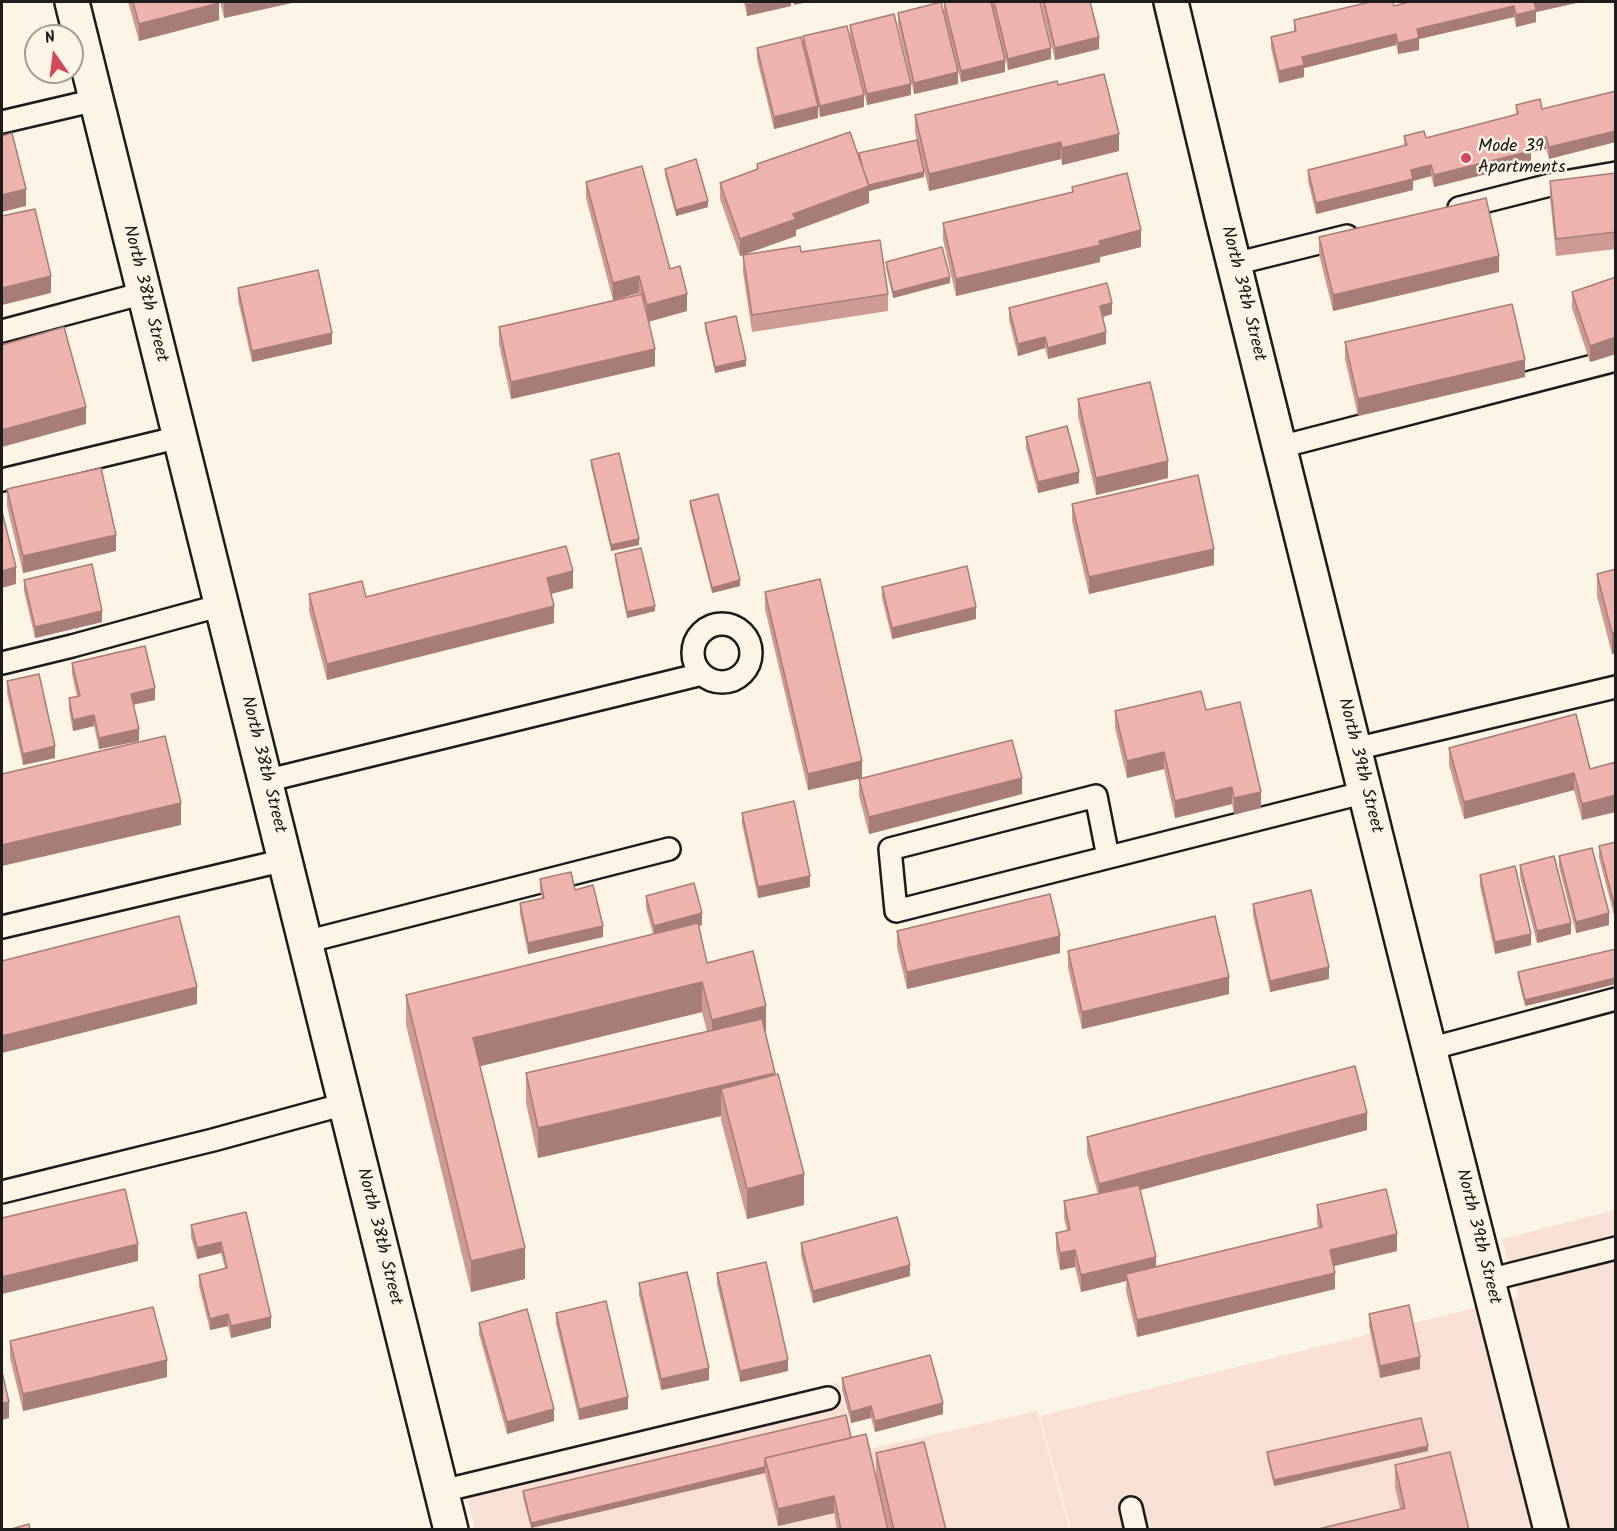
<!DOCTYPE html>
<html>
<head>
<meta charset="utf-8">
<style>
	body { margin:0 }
	#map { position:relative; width:1617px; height:1531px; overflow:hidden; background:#fcf5e5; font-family:Kalam,sans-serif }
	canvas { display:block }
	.frame { position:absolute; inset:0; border:3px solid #1c1c1c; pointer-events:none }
	.north { position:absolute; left:24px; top:24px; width:60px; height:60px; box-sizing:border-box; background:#fcf5e5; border:2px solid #a29e95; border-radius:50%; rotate:346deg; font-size:16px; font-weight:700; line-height:24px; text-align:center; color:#1c1c1c }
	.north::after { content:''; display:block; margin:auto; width:21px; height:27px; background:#d1495b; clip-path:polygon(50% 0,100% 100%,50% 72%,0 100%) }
</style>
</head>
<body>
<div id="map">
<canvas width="1617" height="1531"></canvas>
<div class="frame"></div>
<div class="north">N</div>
</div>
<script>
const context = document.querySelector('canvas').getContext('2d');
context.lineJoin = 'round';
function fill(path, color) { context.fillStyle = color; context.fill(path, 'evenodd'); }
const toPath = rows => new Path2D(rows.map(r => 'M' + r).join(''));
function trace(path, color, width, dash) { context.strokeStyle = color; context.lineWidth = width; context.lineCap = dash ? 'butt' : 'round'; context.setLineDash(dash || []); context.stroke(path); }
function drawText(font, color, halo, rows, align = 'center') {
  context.font = font + ' Kalam,sans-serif'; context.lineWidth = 5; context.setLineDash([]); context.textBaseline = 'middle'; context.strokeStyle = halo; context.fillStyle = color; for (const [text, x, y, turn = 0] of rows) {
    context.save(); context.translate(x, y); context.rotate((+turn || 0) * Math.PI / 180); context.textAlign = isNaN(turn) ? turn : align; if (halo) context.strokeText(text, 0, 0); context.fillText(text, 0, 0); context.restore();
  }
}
fill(toPath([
	[1615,1210,1615,1529,1071,1529,1040,1416,1518,1297,1502,1239],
	[838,1382,857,1452,1037,1411,1069,1529,475,1529,462,1478]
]), '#f8e1d4');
const service = toPath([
	[2,122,96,100],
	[1459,208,1558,183,1616,173],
	[1234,264,1347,236],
	[2,331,144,293],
	[1280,447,1616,360],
	[2,480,180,437],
	'693 653a29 29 0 1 1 58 0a29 29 0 1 1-58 0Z',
	[2,663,72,646,222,605],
	[1355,749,1616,687],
	[265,781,702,674],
	[1108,857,1096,796,890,849,896,911,1366,792],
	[2,927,285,860],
	[305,942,669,849],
	[1429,1049,1616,999],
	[2,1192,213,1140,345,1104],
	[1488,1280,1616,1248],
	[442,1491,828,1398],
	[1131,1508,1136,1530]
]);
const minor = toPath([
	[72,2,451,1530],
	[1171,2,1222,216,1408,965,1551,1530]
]);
trace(service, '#1c1c1c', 26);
trace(minor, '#1c1c1c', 38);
trace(service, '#fcf5e5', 21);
trace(minor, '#fcf5e5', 33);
fill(toPath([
	[128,2,219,2,219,20,139,41],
	[220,2,296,2,224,18],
	[744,2,791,2,791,6,747,16],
	[944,2,1005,72,961,82,944,13],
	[991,2,1040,2,1051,59,1008,70],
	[1041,2,1090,2,1099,49,1055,60],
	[1407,2,1581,2,1536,12,1536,22,1516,27,1514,17,1419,39,1419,50,1398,54,1396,45,1304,68,1304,77,1279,83,1271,48,1271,37,1294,32,1294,20,1394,6,1407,3],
	[898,13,958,84,914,94,898,25],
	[850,25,911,95,867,105,850,36],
	[803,36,864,107,820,117,818,107,818,118,774,129,757,59,757,48,803,47],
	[1058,85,1119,151,1062,165,1061,159,929,191,915,132,915,115],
	[1616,91,1549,159,1546,149,1531,152,1531,163,1434,187,1431,176,1413,181,1413,190,1316,214,1308,181,1308,170,1404,146,1404,136,1426,138,1516,115,1516,105,1542,109],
	[859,153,924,177,869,191,869,203,796,230,796,236,740,256,720,199,720,183,757,169,757,164,859,159],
	[665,169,708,207,676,216,665,175],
	[1616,173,1616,249,1556,256,1550,198,1550,181],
	[586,182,670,269,687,311,648,322,655,366,511,399,499,344,499,327,640,295,639,293,613,300,586,198],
	[1072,187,1141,247,1100,257,1100,262,956,296,943,240,943,223,1072,192],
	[1319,237,1499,272,1333,311,1319,254],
	[801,252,888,294,888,311,752,332,743,272,743,255],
	[886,262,950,283,893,298,886,268],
	[1616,277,1616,354,1590,362,1572,308,1572,292],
	[238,288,332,344,252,362,238,300],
	[1009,308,1112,314,1102,317,1106,344,1048,359,1045,348,1018,356,1009,320],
	[705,323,746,366,715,373,705,329],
	[1345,342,1525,377,1358,416,1345,359],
	[1078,399,1168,478,1096,495,1078,416],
	[1026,437,1079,483,1038,493,1026,448],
	[591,460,639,545,611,551,591,466],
	[7,489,116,551,23,573,7,506],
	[690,501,740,586,712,593,690,507],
	[1072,504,1214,565,1089,594,1072,521],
	[615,554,655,611,627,618,615,560],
	[1616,569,1616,654,1612,654,1597,596,1597,574],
	[24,580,102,622,35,638,24,591],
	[882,587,976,619,892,639,882,598],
	[573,588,551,594,554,623,327,680,309,611,309,594,366,597],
	[765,592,862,778,808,790,765,609],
	[72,663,155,700,133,705,139,741,99,749,94,726,73,731,69,710,69,698,77,697,72,674],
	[7,681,55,758,23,765,7,693],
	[1206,710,1261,808,1234,814,1232,804,1175,818,1164,769,1127,778,1115,728,1115,711],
	[1449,748,1590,769,1582,820,1574,790,1464,819,1449,765],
	[859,779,1022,794,869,834,859,796],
	[742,813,810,887,758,898,742,824],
	[1616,842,1616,923,1599,858,1599,846],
	[1559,856,1609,925,1576,933,1559,867],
	[1520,865,1571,934,1537,943,1520,877],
	[1480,875,1531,945,1495,954,1480,886],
	[540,879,575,890,603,937,528,954,520,914,520,903,542,898,540,890],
	[646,896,702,925,698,926,707,963,766,1036,804,1205,747,1219,721,1120,721,1116,538,1158,526,1103,526,1073,707,1031,702,1012,480,1066,525,1279,471,1292,406,1025,406,995,653,934,646,908],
	[1253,904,1329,979,1270,992,1253,915],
	[897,931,1060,953,907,989,897,947],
	[1616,949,1616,984,1525,1006,1518,978,1518,972],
	[1068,951,1229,994,1082,1029,1068,968],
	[1367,1130,1140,1190,1156,1267,1318,1228,1317,1222,1317,1205,1397,1251,1333,1266,1335,1289,1137,1337,1126,1291,1126,1281,1081,1292,1075,1267,1060,1270,1056,1250,1056,1233,1067,1231,1064,1218,1064,1201,1098,1194,1087,1154,1087,1137],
	[246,1212,271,1328,231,1338,228,1326,210,1330,199,1286,199,1275,225,1268,221,1253,197,1259,191,1237,191,1225],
	[801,1243,910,1276,813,1303,801,1255],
	[717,1273,788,1371,740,1382,717,1284],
	[639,1283,709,1380,661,1390,639,1295],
	[556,1313,628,1409,579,1420,556,1324],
	[1369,1314,1420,1369,1380,1378,1369,1326],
	[479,1323,554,1421,507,1434,479,1334],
	[10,1341,167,1377,23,1411,10,1358],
	[842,1378,943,1414,875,1432,871,1418,851,1423,842,1390],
	[851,1438,876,1475,876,1453,946,1530,889,1530,876,1478,888,1530,837,1530,834,1513,778,1526,765,1473,531,1528,523,1497,523,1491],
	[1428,1451,1274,1486,1267,1458,1267,1452],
	[1395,1465,1469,1530,1400,1509,1395,1487]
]), '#cd9a94');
fill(toPath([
	[224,2,296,2,224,18],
	[762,2,791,2,791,6,747,16,747,5],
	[794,2,808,2,794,5],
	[1534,2,1581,2,1536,12,1536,22,1516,27,1516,15],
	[219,3,219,20,139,41,139,24],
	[1514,6,1514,17,1419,39,1419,50,1398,54,1398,43,1417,29],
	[1396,34,1396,45,1304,68,1304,77,1279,83,1279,71,1302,57],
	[1099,37,1099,49,1055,60,1055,48],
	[1051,48,1051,59,1008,70,1008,59],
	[1005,60,1005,72,961,82,961,71],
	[958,72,958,84,914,94,914,83],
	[911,84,911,95,867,105,867,94],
	[864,95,864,107,820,117,820,106],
	[818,106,818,118,774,129,774,117],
	[1616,131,1616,142,1549,159,1549,147],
	[1119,134,1119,151,1062,165,1062,148],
	[1546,137,1546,149,1531,152,1531,163,1434,187,1434,175,1528,141],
	[1061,142,1061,159,929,191,929,174],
	[1431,165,1431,176,1413,181,1413,190,1316,214,1316,203,1411,170],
	[924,172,924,177,869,191,869,203,796,230,796,236,740,256,740,239,793,214,867,185],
	[26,189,26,206,2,212,2,195],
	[708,201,708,207,676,216,676,210],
	[1141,230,1141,247,1100,257,1100,262,956,296,956,279],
	[1499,256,1499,272,1333,311,1333,295],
	[51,276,51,293,2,305,2,288],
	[639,276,639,293,613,300,613,283],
	[950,277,950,283,893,298,893,292],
	[687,294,687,311,647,322,647,305],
	[1112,303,1112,314,1100,318,1100,306],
	[1106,332,1106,344,1048,359,1048,348],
	[332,333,332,344,252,362,252,351],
	[1045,337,1045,348,1018,356,1018,344],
	[1616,337,1616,354,1590,362,1590,346],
	[655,349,655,366,511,399,511,382],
	[746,360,746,366,715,373,715,367],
	[1525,360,1525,377,1358,416,1358,399],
	[86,407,86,424,2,447,2,430],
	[1168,461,1168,478,1096,495,1096,478],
	[1079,472,1079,483,1038,493,1038,482],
	[116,535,116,551,23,573,23,556],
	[639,539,639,545,611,551,611,545],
	[1214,549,1214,565,1089,594,1089,577],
	[16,567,16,584,2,588,2,571],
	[573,571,573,588,547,595,547,578],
	[740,580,740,586,712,593,712,588],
	[554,606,554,623,327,680,327,664],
	[655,606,655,611,627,618,627,612],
	[976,607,976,619,892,639,892,628],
	[102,611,102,622,35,638,35,627],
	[1616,632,1616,654,1612,654,1612,633],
	[155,688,155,700,131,705,131,694],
	[94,715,94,726,73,731,73,720],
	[139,729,139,741,99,749,99,738],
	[55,746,55,758,23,765,23,754],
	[1164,752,1164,769,1127,778,1127,761],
	[862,761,862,778,808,790,808,774],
	[1574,773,1574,790,1464,819,1464,802],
	[1022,778,1022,794,869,834,869,817],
	[1232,787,1232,804,1175,818,1175,801],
	[1261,792,1261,808,1234,814,1234,798],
	[1616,795,1616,812,1582,820,1582,804],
	[181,803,181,825,2,866,2,845],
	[810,876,810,887,758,898,758,887],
	[702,913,702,925,654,938,654,926],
	[1609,913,1609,925,1576,933,1576,922],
	[1571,923,1571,934,1537,943,1537,931],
	[603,926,603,937,528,954,528,943],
	[1531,934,1531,945,1495,954,1495,942],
	[1060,936,1060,953,907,989,907,972],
	[1329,967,1329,979,1270,992,1270,981],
	[1229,977,1229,994,1082,1029,1082,1012],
	[1616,978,1616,984,1525,1006,1525,1000],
	[702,982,702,1012,473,1068,473,1038],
	[197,987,197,1004,2,1053,2,1036],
	[766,1006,766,1037,712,1050,712,1020],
	[775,1073,775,1104,721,1089,721,1116,538,1158,538,1128],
	[1367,1113,1367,1130,1099,1201,1099,1184],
	[804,1174,804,1205,747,1219,747,1189],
	[1397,1234,1397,1251,1330,1267,1330,1250],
	[221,1242,221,1253,197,1259,197,1248],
	[138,1244,138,1261,2,1294,2,1277],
	[525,1248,525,1279,471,1292,471,1261],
	[1075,1250,1075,1267,1060,1270,1060,1253],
	[1156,1257,1156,1274,1126,1274,1126,1281,1081,1292,1081,1275],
	[910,1265,910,1276,813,1303,813,1291],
	[1335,1273,1335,1289,1137,1337,1137,1320],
	[228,1314,228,1326,210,1330,210,1319],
	[271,1317,271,1328,231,1338,231,1326],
	[1420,1357,1420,1369,1380,1378,1380,1366],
	[167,1360,167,1377,23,1411,23,1394],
	[788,1360,788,1371,740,1382,740,1371],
	[709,1368,709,1380,661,1390,661,1379],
	[628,1397,628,1409,579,1420,579,1409],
	[9,1402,9,1418,2,1420,2,1403],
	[943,1403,943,1414,875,1432,875,1421],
	[871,1406,871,1418,851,1423,851,1412],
	[554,1409,554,1421,507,1434,507,1422],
	[1428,1446,1428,1451,1274,1486,1274,1480],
	[765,1467,765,1473,531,1528,531,1523],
	[834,1496,834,1513,778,1526,778,1509]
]), '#a77d78');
const building = toPath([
	[133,2,219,2,219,3,139,24,133,2],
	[747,2,762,2,747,5,747,2],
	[941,2,958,72,914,83,898,13,941,2],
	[944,2,991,2,1005,60,961,71,944,2],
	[994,2,1040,2,1051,48,1008,59,994,2],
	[1044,2,1090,2,1099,37,1055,48,1044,2],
	[1370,2,1393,2,1394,6,1409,2,1534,2,1536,10,1516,15,1514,6,1417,29,1419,38,1398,43,1396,34,1302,57,1304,65,1279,71,1271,37,1296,31,1294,20,1370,2],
	[894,14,911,84,867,94,850,25,894,14],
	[847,26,864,95,820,106,803,36,847,26],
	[801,37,818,106,774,117,757,48,801,37],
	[1104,74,1119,134,1062,148,1061,142,929,174,915,115,1057,81,1058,85,1104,74],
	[1616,91,1616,131,1549,147,1546,137,1528,141,1531,151,1434,175,1431,165,1411,170,1413,179,1316,203,1308,170,1407,145,1404,136,1424,131,1426,138,1518,114,1516,105,1540,99,1542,109,1616,91],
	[850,132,869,186,793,214,796,219,740,239,720,183,758,169,757,164,850,132],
	[12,133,26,189,2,195,2,136,12,133],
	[917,140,924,172,869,185,863,169,859,153,917,140],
	[696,159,708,201,676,210,665,169,696,159],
	[642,166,670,269,680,266,687,294,647,305,639,276,613,283,586,182,642,166],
	[1127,173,1141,230,1099,241,1100,245,956,279,943,223,1073,192,1072,187,1127,173],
	[1616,173,1616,232,1556,239,1550,181,1616,173],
	[1486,198,1499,256,1333,295,1319,237,1486,198],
	[35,209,51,276,2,288,2,216,35,209],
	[880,240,888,294,752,315,743,255,800,246,801,252,880,240],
	[942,247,950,277,893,292,886,262,942,247],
	[318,270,332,333,252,351,238,288,318,270],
	[1616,277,1616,337,1590,346,1572,292,1616,277],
	[1107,283,1112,303,1100,306,1106,332,1048,348,1045,337,1018,344,1009,308,1107,283],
	[642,294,655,349,511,382,499,327,642,294],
	[1512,304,1525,360,1358,399,1345,342,1512,304],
	[736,316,746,360,715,367,705,323,736,316],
	[64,327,86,407,2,430,2,345,64,327],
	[1150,382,1168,461,1096,478,1078,399,1150,382],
	[1067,426,1079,472,1038,482,1026,437,1067,426],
	[619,453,639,539,611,545,591,460,619,453],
	[101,468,116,535,23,556,7,489,101,468],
	[1198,475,1214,549,1089,577,1072,504,1198,475],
	[718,494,740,580,712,588,690,501,718,494],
	[2,512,16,567,2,571,2,512],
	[566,546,573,571,547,578,554,606,327,664,309,594,362,581,366,597,566,546],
	[641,548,655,606,627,612,615,554,641,548],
	[92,564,102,611,35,627,24,580,92,564],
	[967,566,976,607,892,628,882,587,967,566],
	[1616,569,1616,632,1612,633,1597,574,1616,569],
	[820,579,862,761,808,774,765,592,820,579],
	[145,646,155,688,131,694,139,729,99,738,94,715,73,720,69,698,80,696,72,663,145,646],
	[39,674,55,746,23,754,7,681,39,674],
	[1201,691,1206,710,1240,702,1261,792,1234,798,1232,787,1175,801,1164,752,1127,761,1115,711,1201,691],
	[1576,714,1590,769,1616,762,1616,795,1582,804,1574,773,1464,802,1449,748,1576,714],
	[165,736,181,803,2,845,2,774,165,736],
	[1012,740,1022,778,869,817,859,779,1012,740],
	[794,801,810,876,758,887,742,813,794,801],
	[1616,842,1616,912,1599,846,1616,842],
	[1592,848,1609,913,1576,922,1559,856,1592,848],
	[1554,856,1571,923,1537,931,1520,865,1554,856],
	[1515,866,1531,934,1495,942,1480,875,1515,866],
	[571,872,575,890,593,885,603,926,528,943,520,903,544,898,540,879,571,872],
	[694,883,702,913,654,926,646,896,694,883],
	[1311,890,1329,967,1270,981,1253,904,1311,890],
	[1050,894,1060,936,907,972,897,931,1050,894],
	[179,916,197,987,2,1036,2,961,179,916],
	[1215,916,1229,977,1082,1012,1068,951,1215,916],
	[698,923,707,963,753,951,766,1006,712,1020,702,982,473,1038,525,1248,471,1261,406,995,698,923],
	[1616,949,1616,978,1525,1000,1518,972,1616,949],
	[762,1019,775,1073,538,1128,526,1073,762,1019],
	[1355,1066,1367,1113,1099,1184,1087,1137,1355,1066],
	[778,1074,804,1174,747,1189,721,1089,778,1074],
	[1139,1185,1156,1257,1081,1275,1075,1250,1060,1253,1056,1233,1070,1230,1064,1201,1139,1185],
	[125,1189,138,1244,2,1277,2,1218,125,1189],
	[1386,1189,1397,1234,1330,1250,1335,1273,1137,1320,1126,1274,1322,1227,1317,1205,1386,1189],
	[246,1212,271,1317,231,1326,228,1314,210,1319,199,1275,227,1268,221,1242,197,1248,191,1225,246,1212],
	[897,1217,910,1265,813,1291,801,1243,897,1217],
	[766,1262,788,1360,740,1371,717,1273,766,1262],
	[687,1272,709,1368,661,1379,639,1283,687,1272],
	[606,1301,628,1397,579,1409,556,1313,606,1301],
	[1409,1305,1420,1357,1380,1366,1369,1314,1409,1305],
	[153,1307,167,1360,23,1394,10,1341,153,1307],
	[527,1309,554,1409,507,1422,479,1323,527,1309],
	[930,1355,943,1403,875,1421,871,1406,851,1412,842,1378,930,1355],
	[2,1372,9,1402,2,1403,2,1372],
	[846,1415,851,1438,765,1458,765,1467,531,1523,523,1491,846,1415],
	[1421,1418,1428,1446,1274,1480,1267,1452,1421,1418],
	[866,1434,888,1530,841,1530,834,1496,778,1509,765,1458,866,1434],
	[924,1442,946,1530,894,1530,876,1453,924,1442],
	[1450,1452,1469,1530,1314,1530,1405,1508,1395,1465,1450,1452],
	[29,1524,30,1530,8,1530,29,1524]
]);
fill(building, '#eeb3ac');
trace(building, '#a77d78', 1.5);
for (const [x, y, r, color] of [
	[1466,158,6,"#d1495b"]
]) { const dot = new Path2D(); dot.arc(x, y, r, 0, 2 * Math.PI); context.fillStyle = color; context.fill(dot); trace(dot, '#fcf5e5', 2); }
drawText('18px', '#1c1c1c', '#fcf5e5', [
	["Mode 39",1478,148],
	["Apartments",1478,169]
], 'left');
drawText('18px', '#1c1c1c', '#fcf5e5', [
	["North 38th Street",144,294,76],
	["North 39th Street",1242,294,76],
	["North 38th Street",262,765,76],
	["North 39th Street",1359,766,76],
	["North 38th Street",378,1237,76],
	["North 39th Street",1477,1237,76]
]);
</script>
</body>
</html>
